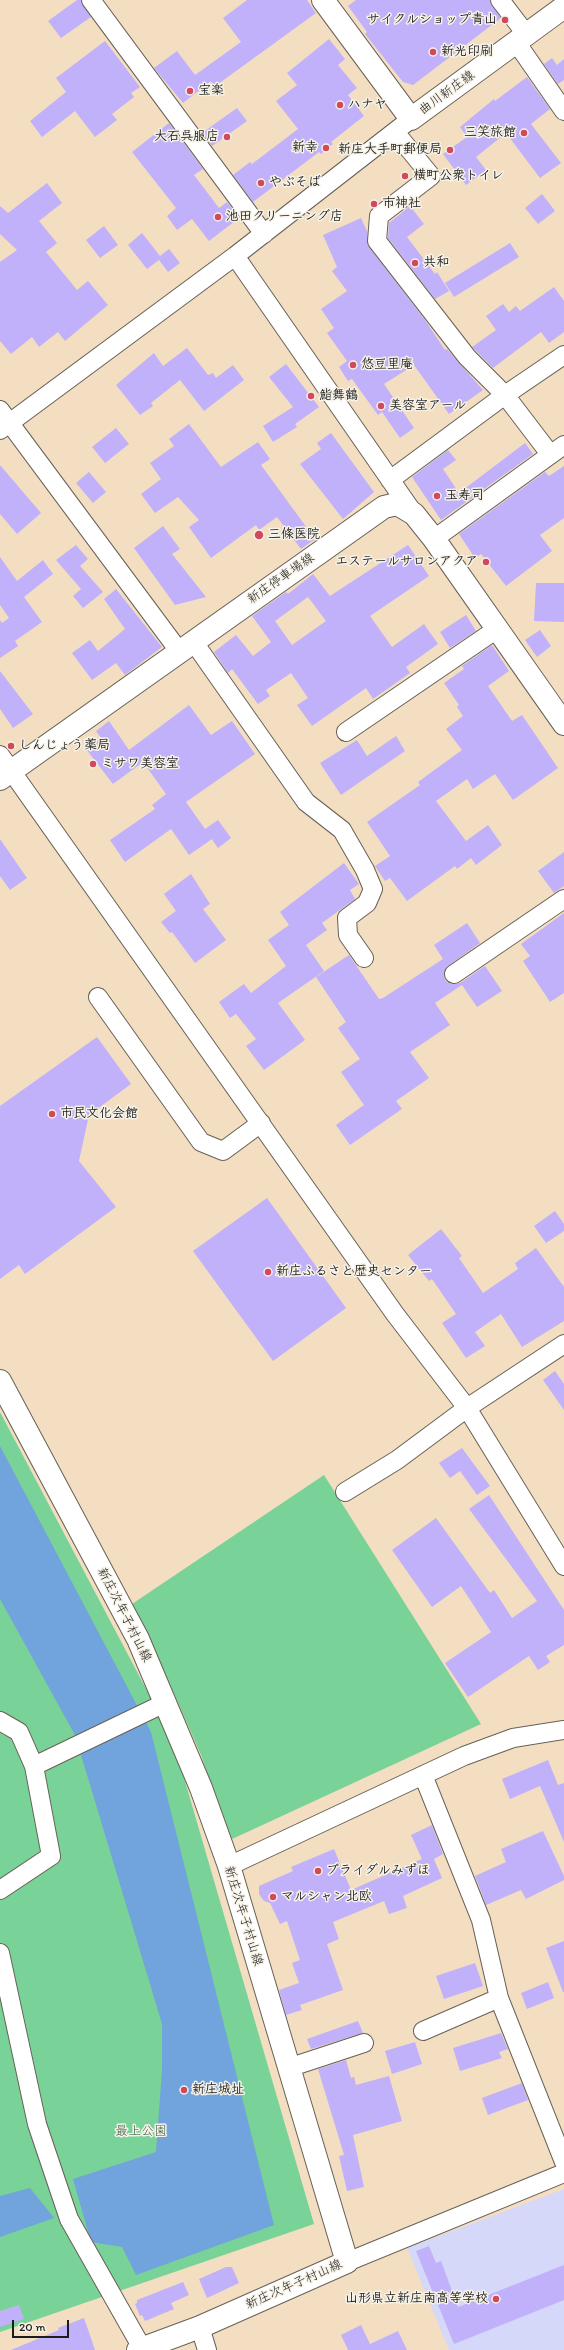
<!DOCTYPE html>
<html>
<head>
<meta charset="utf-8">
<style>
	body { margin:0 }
	#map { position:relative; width:564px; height:2350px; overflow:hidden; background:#f3dec1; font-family:Itim,sans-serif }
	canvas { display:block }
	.scale { position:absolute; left:12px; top:2320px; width:57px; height:18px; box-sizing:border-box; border:2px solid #1c1c1c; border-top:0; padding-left:5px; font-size:12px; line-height:14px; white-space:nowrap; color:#1c1c1c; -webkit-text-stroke:3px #f7f3e8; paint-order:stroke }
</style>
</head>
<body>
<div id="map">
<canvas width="564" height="2350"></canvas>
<div class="scale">20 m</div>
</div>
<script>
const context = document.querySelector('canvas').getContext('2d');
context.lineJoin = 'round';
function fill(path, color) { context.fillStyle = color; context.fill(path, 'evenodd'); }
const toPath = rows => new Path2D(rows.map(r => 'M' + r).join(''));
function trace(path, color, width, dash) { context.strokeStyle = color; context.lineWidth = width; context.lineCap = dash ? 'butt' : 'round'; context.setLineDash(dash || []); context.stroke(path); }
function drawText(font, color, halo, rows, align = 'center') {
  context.font = font + ' Itim,"Klee One",sans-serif'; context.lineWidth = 3; context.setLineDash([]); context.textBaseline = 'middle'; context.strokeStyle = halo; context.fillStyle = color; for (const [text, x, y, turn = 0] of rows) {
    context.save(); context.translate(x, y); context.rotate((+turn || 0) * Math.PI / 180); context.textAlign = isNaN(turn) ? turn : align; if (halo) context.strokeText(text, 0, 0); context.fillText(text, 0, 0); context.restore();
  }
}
fill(toPath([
	[564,2189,564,2350,449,2350,407,2248]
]), '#d5d8f9');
fill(toPath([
	[0,1412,173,1740,314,2224,0,2332],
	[324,1475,481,1724,230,1840,201,1755,150,1639,132,1604]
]), '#79d297');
fill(toPath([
	[0,1446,151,1732,274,2225,136,2275,122,2247,91,2242,73,2179,156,2152,162,2070,162,2024,75,1735,0,1599],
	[30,2188,54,2218,0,2237,0,2196]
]), '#71a3dc');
fill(toPath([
	[77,0,81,0,91,17,61,38,48,21],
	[247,0,307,0,316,13,214,87,211,81,183,103,154,68,177,51,195,75,241,42,223,18],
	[356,0,490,0,501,18,413,85,403,82,365,34,367,32,348,6],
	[329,39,345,59,338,65,357,88,348,95,364,116,331,142,333,144,321,154,319,152,253,202,233,175,250,162,252,164,298,129,276,101,297,85,287,73],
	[105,41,140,87,131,93,134,97,112,114,117,120,95,137,75,111,42,137,30,121,66,92,56,78],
	[552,58,557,65,564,59,564,80,558,84,544,64],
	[527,77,550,109,531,124,561,163,540,178,506,133,476,157,486,170,466,185,443,154,467,137,460,127,494,99,495,101],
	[237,108,247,121,212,146,202,133],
	[169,123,203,169,194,175,219,208,227,202,239,218,209,241,192,219,177,230,167,216,176,208,132,152],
	[47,183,62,203,39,221,57,243,46,252,77,290,88,281,108,305,65,341,58,332,39,347,32,337,11,354,0,341,0,262,17,250,0,234,0,206,8,213],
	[542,194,555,211,538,224,525,208],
	[410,206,424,224,407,237,435,274,437,272,449,291,435,299,388,238,389,223],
	[361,218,367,231,369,247,425,320,445,350,447,349,483,390,449,414,414,365,384,384,414,428,400,438,382,412,378,415,352,379,348,381,339,367,347,361,327,333,334,328,321,309,347,291,332,271,337,267,323,235],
	[104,226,118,245,100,258,86,240],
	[142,233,160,256,169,249,180,263,168,272,159,260,147,269,128,245],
	[510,243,519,257,454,297,445,283],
	[554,287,564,301,564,332,549,343,541,332,493,368,472,347,496,330,486,316,503,304,509,312,516,306,520,311],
	[187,348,208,375,213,373,216,378,233,365,244,380,204,411,180,380,151,403,153,406,140,415,116,385,154,353,163,366],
	[286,364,319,407,295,424,297,427,273,442,263,426,293,407,269,377],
	[189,424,221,467,258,442,270,459,261,465,315,539,301,549,277,517,259,530,256,525,211,558,189,527,199,520,178,497,155,513,141,494,161,479,150,463,174,446,169,439],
	[116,428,129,444,105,463,92,447],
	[331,433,374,492,343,519,300,464,321,449,317,443],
	[525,443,533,454,441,520,412,477,448,450,456,460,443,469,459,493],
	[0,465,41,513,17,534,0,514],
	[564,466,564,518,540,535,552,551,506,586,481,554,475,558,459,534,545,472,549,476],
	[89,472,106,492,93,503,76,483],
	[163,526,180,549,172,554,206,597,175,605,134,548],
	[76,545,88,559,80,566,103,592,83,608,73,596,81,589,56,560],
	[408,545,429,576,370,616,392,647,424,624,438,644,406,667,410,673,373,699,366,688,312,726,297,705,308,698,291,673,266,690,270,696,258,704,232,669,228,673,214,652,236,635,253,656,271,642,252,616,286,592,288,594,313,574,330,596],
	[308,597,326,621,292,645,275,621],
	[0,557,17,581,43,560,53,574,24,597,42,622,15,641,18,646,0,658,0,620,2,623,9,618,0,605],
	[536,583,564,583,564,622,534,621],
	[116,589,162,647,125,675,116,663,92,680,72,653,90,640,98,651,125,629,104,599],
	[466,615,476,631,450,648,440,632],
	[540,630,551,646,537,657,525,640],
	[492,645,509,671,488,686,512,721,522,715,558,768,513,800,495,774,473,789,467,779,436,801,466,841,488,825,502,845,476,865,471,858,457,869,455,866,407,901,390,878,385,881,375,866,390,856,367,822,420,785,418,782,462,750,446,729,463,716,457,707,459,705,444,683,464,669,462,666],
	[0,671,33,714,13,728,0,709],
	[189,705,211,735,232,721,255,754,186,802,212,839,189,855,171,829,125,862,110,840,155,809,152,805,166,794,143,762,113,784,86,749,101,738,96,731,109,721,129,750],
	[396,736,405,751,341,795,320,763,357,740,367,756],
	[218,820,231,838,218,848,205,829],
	[0,839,27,878,10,890,0,876],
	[564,852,564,886,554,893,538,871],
	[344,863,359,884,350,890,355,899,322,923,327,930,306,945,324,971,278,1003,305,1040,264,1070,246,1046,256,1039,236,1014,230,1018,219,1002,244,984,251,993,286,966,268,940,289,925,280,912],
	[191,874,210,904,203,909,226,940,195,963,172,932,170,933,161,922,176,911,164,894],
	[564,913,564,993,550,1002,523,961,530,956,521,944],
	[467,923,480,943,448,966,444,974,445,980,450,984,460,983,485,966,502,991,477,1007,462,985,435,1003,450,1025,410,1052,429,1078,396,1101,402,1109,350,1145,336,1125,364,1105,341,1072,360,1059,338,1028,346,1022,316,977,349,955,379,999,383,998,443,959,434,945],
	[97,1037,131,1084,89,1115,79,1161,116,1207,25,1274,19,1265,0,1279,0,1106],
	[267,1198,346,1308,273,1361,193,1251],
	[555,1211,564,1224,564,1231,546,1243,534,1226],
	[441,1229,462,1256,459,1258,483,1293,518,1269,515,1263,536,1248,564,1287,564,1321,522,1347,501,1314,475,1332,485,1346,466,1358,442,1323,456,1314,432,1279,429,1281,408,1255],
	[555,1371,564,1384,564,1410,543,1380],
	[462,1448,490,1486,477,1495,460,1471,450,1478,439,1463],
	[489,1495,564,1610,564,1645,546,1656,550,1662,538,1670,529,1656,468,1697,445,1663,491,1632,461,1586,432,1607,392,1550,436,1518,490,1593,494,1590,512,1618,537,1601,469,1509],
	[548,1760,558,1785,564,1783,564,1842,540,1786,510,1799,502,1779],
	[432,1825,443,1854,434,1859,442,1878,403,1896,407,1908,389,1914,384,1901,333,1922,339,1939,327,1944,343,1990,300,2005,302,2010,286,2015,279,1990,299,1983,292,1963,300,1960,287,1921,280,1924,270,1903,264,1901,259,1894,259,1886,293,1871,291,1867,334,1849,351,1890,422,1859,411,1835],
	[543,1831,564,1876,564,1880,526,1899,521,1890,486,1905,475,1876,506,1862,501,1849],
	[564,1941,564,1992,563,1992,546,1948],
	[475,1963,483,1986,444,1999,436,1976],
	[548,1982,554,1998,527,2009,521,1993],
	[358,2021,363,2033,311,2049,307,2039],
	[501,2033,508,2049,499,2052,502,2058,460,2071,453,2048],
	[415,2042,422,2064,392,2074,385,2051],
	[346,2060,351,2078,354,2077,356,2085,389,2076,402,2121,353,2135,364,2187,347,2191,339,2156,344,2155,318,2069],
	[522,2083,528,2100,488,2115,482,2098],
	[429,2246,436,2263,441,2261,458,2307,564,2265,564,2300,454,2344,416,2251],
	[226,2267,232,2267,239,2283,207,2298,199,2279],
	[183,2282,189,2295,171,2303,174,2309,145,2321,142,2315,140,2316,135,2304,137,2303,137,2300],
	[19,2305,24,2319,0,2327,0,2311],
	[84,2318,95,2350,11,2350,59,2330,58,2328],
	[361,2325,370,2344,398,2331,407,2350,348,2350,341,2335]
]), '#c0b1fa');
const minor = toPath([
	[91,0,264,234],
	[500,0,526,34],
	[516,42,564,111],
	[395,132,431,176,379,216,377,241,467,357,505,395,550,454],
	[235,256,414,514],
	[0,410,179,651],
	[0,430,235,256,411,119],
	[390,480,505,395,564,355],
	[434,539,564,445],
	[193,641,306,802,342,830,365,870,373,889,367,903,347,918,348,935,364,958],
	[346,732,497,629],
	[0,755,395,1314,467,1408,564,1566],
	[454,974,564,899],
	[98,997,201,1142,223,1151,261,1123],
	[345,1492,397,1460,467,1408,564,1344],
	[0,1721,19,1732,34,1766,51,1856,0,1890],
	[34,1766,165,1703],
	[423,1775,481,1920,499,1998,564,2162],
	[229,1866,464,1756,513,1738,564,1730],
	[0,1953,37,2124,69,2219,142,2348],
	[423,2031,499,1998],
	[288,2068,364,2043],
	[347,2262,564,2173],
	[200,2327,207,2350]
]);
const major = toPath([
	[323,0,411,119,564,7],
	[0,779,384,507,397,504,414,514,434,539,564,724],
	[0,1381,138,1639,201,1788,229,1866,347,2262,200,2327,138,2350]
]);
trace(minor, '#676056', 20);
trace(major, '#676056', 24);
trace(minor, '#fff', 18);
trace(major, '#fff', 22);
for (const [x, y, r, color] of [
	[505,20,4,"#d1495b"],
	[433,52,4,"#d1495b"],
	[190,91,4,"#d1495b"],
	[340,105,4,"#d1495b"],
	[524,133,4,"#d1495b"],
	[227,137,4,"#d1495b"],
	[326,148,4,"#d1495b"],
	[450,150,4,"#d1495b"],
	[405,176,4,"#d1495b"],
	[261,183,4,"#d1495b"],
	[374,204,4,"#d1495b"],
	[218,217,4,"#d1495b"],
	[415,263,4,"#d1495b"],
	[353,365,4,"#d1495b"],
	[311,396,4,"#d1495b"],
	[381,406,4,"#d1495b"],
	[437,496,4,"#d1495b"],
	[259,535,5,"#d1495b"],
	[486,562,4,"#d1495b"],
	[11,746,4,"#d1495b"],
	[93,764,4,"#d1495b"],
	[52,1114,4,"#d1495b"],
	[268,1272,4,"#d1495b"],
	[318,1871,4,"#d1495b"],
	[273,1897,4,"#d1495b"],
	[184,2090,4,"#d1495b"],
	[496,2299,4,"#d1495b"]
]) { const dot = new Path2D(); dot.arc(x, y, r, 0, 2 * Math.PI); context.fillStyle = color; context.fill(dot); trace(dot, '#f7f3e8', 1.5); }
drawText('bold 13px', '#1c1c1c', '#f7f3e8', [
	["サイクルショップ青山",497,20,"right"],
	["新光印刷",441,52],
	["宝楽",198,91],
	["ハナヤ",348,105],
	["三笑旅館",516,133,"right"],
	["大石呉服店",219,137,"right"],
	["新幸",318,148,"right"],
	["新庄大手町郵便局",442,150,"right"],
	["横町公衆トイレ",413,176],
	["やぶそば",269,183],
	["市神社",382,204],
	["池田クリーニング店",226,217],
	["共和",423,263],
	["悠豆里庵",361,365],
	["鮨舞鶴",319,396],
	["美容室アール",389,406],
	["玉寿司",445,496],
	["三條医院",268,535],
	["エステールサロンアクア",478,562,"right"],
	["しんじょう薬局",19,746],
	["ミサワ美容室",101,764],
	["市民文化会館",60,1114],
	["新庄ふるさと歴史センター",276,1272],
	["ブライダルみずほ",326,1871],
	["マルシャン北欧",281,1897],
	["新庄城址",192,2090],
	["山形県立新庄南高等学校",488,2299,"right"]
], 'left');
drawText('13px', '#1c1c1c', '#f7f3e8', [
	["曲川新庄線",447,93,-36],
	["新庄停車場線",281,579,-35],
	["新庄次年子村山線",124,1615,63],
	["新庄次年子村山線",243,1916,73],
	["新庄次年子村山線",294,2285,-24]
]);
drawText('13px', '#3d5c47', '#f7f3e8', [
	["最上公園",141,2132]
]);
</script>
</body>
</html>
